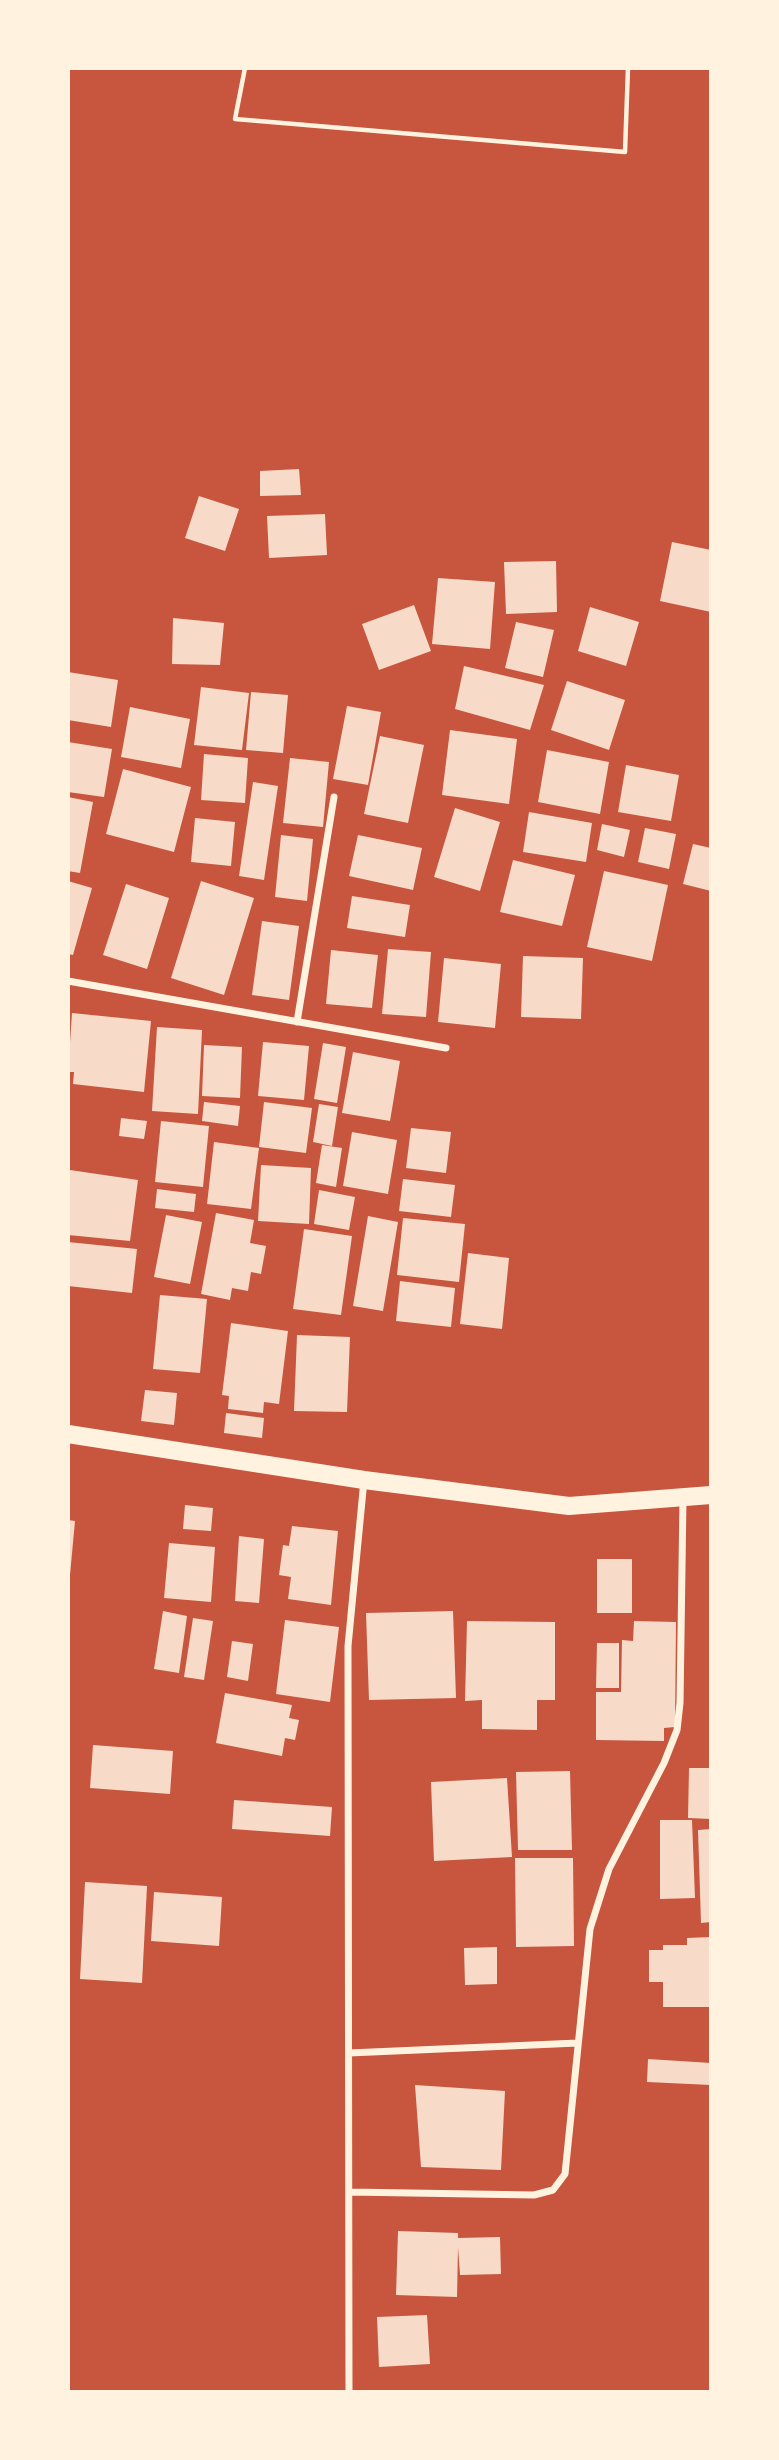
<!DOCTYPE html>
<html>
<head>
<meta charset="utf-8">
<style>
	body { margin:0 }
	#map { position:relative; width:779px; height:2460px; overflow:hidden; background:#c8553d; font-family:"DM Sans",sans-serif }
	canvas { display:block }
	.frame { position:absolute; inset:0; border:70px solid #fff3e0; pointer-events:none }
</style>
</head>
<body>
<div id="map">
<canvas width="779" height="2460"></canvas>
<div class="frame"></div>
</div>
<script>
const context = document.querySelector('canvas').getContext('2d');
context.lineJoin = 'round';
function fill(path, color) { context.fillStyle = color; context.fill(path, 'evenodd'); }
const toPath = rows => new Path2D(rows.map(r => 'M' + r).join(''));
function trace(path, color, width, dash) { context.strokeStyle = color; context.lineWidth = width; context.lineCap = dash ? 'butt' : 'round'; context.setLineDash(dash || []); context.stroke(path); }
fill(toPath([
	[299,469,301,495,260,496,260,471],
	[199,496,239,509,225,551,185,538],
	[325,514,327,555,269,558,267,516],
	[672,542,711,550,711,612,660,601],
	[556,561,557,612,506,614,504,562],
	[438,578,495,582,490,649,432,644],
	[414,605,431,651,379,670,362,624],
	[590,607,639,622,626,666,578,651],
	[173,618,224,623,220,665,172,664],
	[516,622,554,630,543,677,505,668],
	[464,666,544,685,530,730,455,709],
	[68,672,118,680,111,727,68,720],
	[567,681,625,700,609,750,551,730],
	[201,687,249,693,242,750,194,745],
	[251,692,288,695,283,753,246,750],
	[347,706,381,712,368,785,333,779],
	[130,707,190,719,181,768,121,757],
	[450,730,517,739,509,804,442,795],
	[380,736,424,745,408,823,364,814],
	[68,742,112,749,104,797,68,792],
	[547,750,609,762,600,814,538,802],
	[204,754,248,758,245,803,201,800],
	[290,758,329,762,323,827,283,823],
	[626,765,679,775,671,821,618,812],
	[123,769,191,787,174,852,106,834],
	[253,782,278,786,264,880,239,876],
	[68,797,93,802,80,873,68,871],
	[455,808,500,822,480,891,434,877],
	[529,812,592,823,586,862,523,852],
	[195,818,235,822,231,866,191,862],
	[602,824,630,830,624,857,597,850],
	[645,828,676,834,669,869,638,862],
	[281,835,313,839,307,901,275,897],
	[358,835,422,848,413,890,349,876],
	[693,844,711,848,711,891,683,884],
	[513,860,575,875,562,926,500,912],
	[604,871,668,885,652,961,587,947],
	[68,881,92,888,73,955,68,954],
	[201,881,254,898,224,995,171,978],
	[126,884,169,898,147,969,103,955],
	[352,896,410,905,405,937,347,928],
	[262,921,299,926,289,1000,252,995],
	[388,949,431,952,426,1017,382,1014],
	[331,950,378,955,372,1008,326,1004],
	[523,956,583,958,581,1019,521,1017],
	[444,958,501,964,495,1028,438,1022],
	[72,1013,151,1021,144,1092,73,1084,74,1072,68,1072],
	[157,1027,202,1030,198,1114,152,1111],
	[263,1042,309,1046,304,1100,258,1096],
	[323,1043,346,1047,337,1103,314,1099],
	[204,1045,242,1047,240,1098,202,1096],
	[353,1052,400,1061,390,1121,342,1113],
	[204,1102,240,1106,238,1126,202,1121],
	[264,1102,312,1108,306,1153,259,1147],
	[319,1104,338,1107,332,1146,313,1142],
	[121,1118,147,1121,144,1139,119,1136],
	[161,1121,209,1126,203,1187,155,1182],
	[411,1128,451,1132,446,1173,406,1168],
	[352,1132,397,1140,388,1194,343,1186],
	[214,1142,259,1148,251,1209,207,1204],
	[322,1145,342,1148,336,1187,316,1183],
	[261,1165,311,1168,309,1224,258,1221],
	[70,1170,138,1180,130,1241,68,1235],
	[403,1179,455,1185,451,1217,399,1211],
	[157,1189,196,1194,194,1212,155,1208],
	[319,1190,355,1197,349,1230,314,1224],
	[216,1213,254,1220,250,1243,266,1246,261,1274,251,1272,248,1291,232,1288,230,1300,201,1294],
	[166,1215,202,1222,190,1284,154,1277],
	[368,1216,398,1222,383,1311,353,1306],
	[403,1218,465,1224,459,1282,397,1275],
	[304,1229,352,1236,341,1315,293,1309],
	[68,1242,137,1249,132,1293,68,1286],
	[468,1253,509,1258,502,1329,460,1324],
	[400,1281,455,1288,451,1327,396,1321],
	[160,1295,207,1299,200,1373,153,1369],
	[231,1323,288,1331,279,1404,264,1402,263,1413,228,1409,229,1396,222,1395],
	[297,1335,350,1337,347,1412,294,1411],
	[145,1390,177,1393,174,1425,141,1421],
	[226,1413,264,1418,262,1438,224,1433],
	[185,1505,213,1508,211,1531,183,1529],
	[68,1520,75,1521,70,1575,68,1574],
	[292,1526,338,1531,331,1605,288,1599,291,1577,279,1575,283,1545,289,1546],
	[239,1536,264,1539,259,1603,235,1601],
	[169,1543,215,1547,211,1602,164,1598],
	[597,1559,632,1559,632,1613,597,1613],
	[163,1611,187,1616,179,1673,154,1669],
	[453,1611,456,1698,369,1700,366,1613],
	[193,1618,213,1621,204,1680,184,1677],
	[285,1620,339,1627,330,1702,276,1694],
	[467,1621,555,1622,555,1700,537,1700,537,1730,482,1729,482,1700,465,1701],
	[634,1621,676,1622,675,1727,664,1728,664,1741,596,1740,596,1692,621,1692,622,1640,633,1641],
	[232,1641,253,1644,248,1681,227,1677],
	[597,1643,619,1643,619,1688,596,1688],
	[225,1693,292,1705,289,1718,299,1720,295,1740,285,1738,282,1756,216,1743],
	[93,1745,173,1751,170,1794,90,1788],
	[689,1768,711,1768,711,1819,688,1818],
	[570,1771,572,1850,518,1850,516,1772],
	[507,1778,512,1857,434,1861,431,1782],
	[234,1800,332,1807,330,1836,232,1829],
	[660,1820,692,1820,695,1898,660,1899],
	[711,1829,711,1922,701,1923,698,1830],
	[515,1858,573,1858,574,1946,516,1947],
	[85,1882,147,1886,142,1983,80,1979],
	[154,1892,222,1897,219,1946,151,1941],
	[711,1937,711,2007,663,2007,663,1982,649,1982,649,1950,663,1950,663,1945,687,1945,687,1938],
	[497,1947,497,1984,465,1985,464,1948],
	[648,2059,711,2063,711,2085,647,2082],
	[415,2085,505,2091,501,2170,421,2167],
	[398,2231,458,2233,458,2238,500,2237,501,2274,460,2275,458,2247,457,2297,396,2295],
	[427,2315,430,2364,379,2367,377,2317]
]), '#f7dbc8');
trace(toPath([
	[245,68,235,119,625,152,628,68]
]), '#fff3e0', 4.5);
trace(toPath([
	[68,981,446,1048],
	[297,1022,334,797],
	[349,2053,578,2043],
	[349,2192,534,2195,553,2190,565,2174,590,1929,609,1869,664,1763,677,1730,680,1703,683,1499],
	[349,2392,348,1646,364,1480]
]), '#fff3e0', 7);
trace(toPath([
	[68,1434,364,1480,569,1506,711,1495]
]), '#fff3e0', 18);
</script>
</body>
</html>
